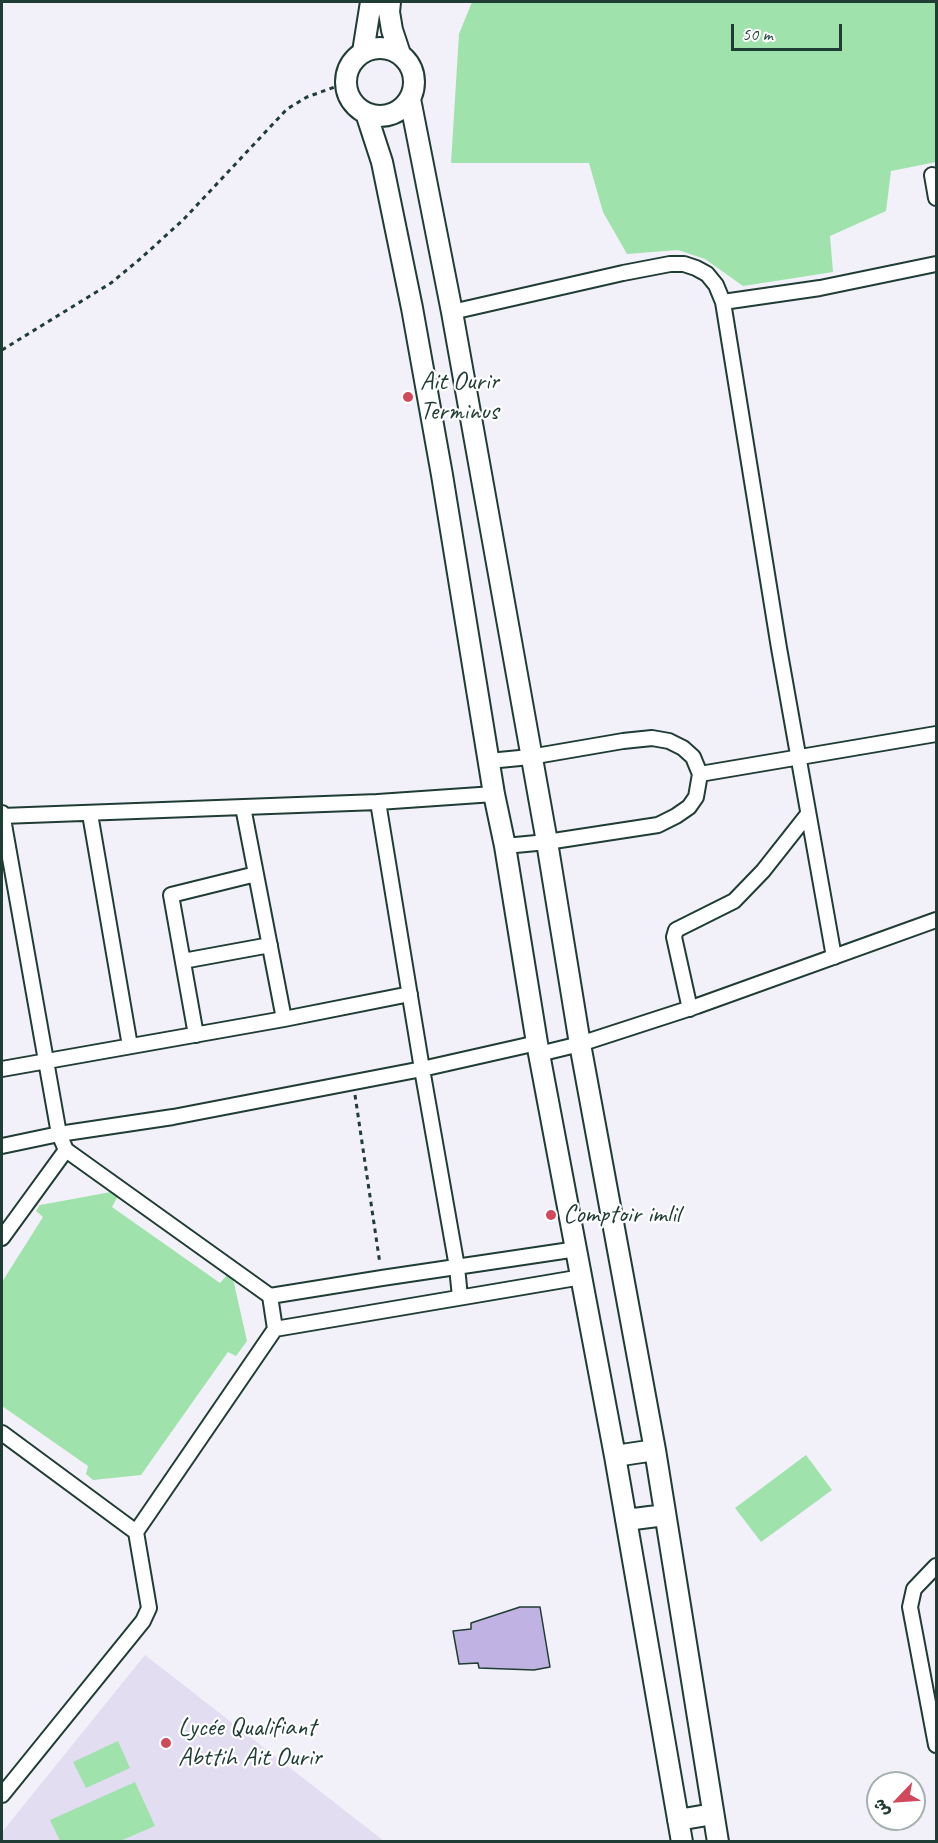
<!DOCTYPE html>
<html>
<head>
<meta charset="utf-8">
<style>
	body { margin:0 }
	#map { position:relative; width:938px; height:1843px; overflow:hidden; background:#f2f0f9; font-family:Caveat,"Playpen Sans Arabic",sans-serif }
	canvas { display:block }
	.frame { position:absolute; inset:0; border:3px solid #1f3d34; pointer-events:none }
	.north { position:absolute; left:866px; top:1771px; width:60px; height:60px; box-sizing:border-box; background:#fff; border:2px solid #a5b1ae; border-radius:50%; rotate:245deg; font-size:16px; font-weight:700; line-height:24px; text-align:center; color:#1f3d34 }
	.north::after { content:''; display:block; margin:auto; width:21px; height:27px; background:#d1495b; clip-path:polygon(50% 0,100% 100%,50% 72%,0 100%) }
	.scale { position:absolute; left:731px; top:24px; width:111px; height:27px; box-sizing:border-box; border:3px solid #1f3d34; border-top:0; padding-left:8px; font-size:18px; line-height:21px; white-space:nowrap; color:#1f3d34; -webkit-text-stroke:4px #fff; paint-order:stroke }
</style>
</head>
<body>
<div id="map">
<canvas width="938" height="1843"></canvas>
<div class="frame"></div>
<div class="north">ش</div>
<div class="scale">50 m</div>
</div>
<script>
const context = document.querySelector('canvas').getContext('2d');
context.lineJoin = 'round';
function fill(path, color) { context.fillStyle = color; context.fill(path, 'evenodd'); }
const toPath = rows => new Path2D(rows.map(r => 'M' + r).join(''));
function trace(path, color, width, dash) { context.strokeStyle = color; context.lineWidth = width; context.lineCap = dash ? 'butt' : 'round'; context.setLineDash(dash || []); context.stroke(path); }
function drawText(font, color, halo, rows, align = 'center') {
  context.font = font + ' Caveat,sans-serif'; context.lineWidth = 4.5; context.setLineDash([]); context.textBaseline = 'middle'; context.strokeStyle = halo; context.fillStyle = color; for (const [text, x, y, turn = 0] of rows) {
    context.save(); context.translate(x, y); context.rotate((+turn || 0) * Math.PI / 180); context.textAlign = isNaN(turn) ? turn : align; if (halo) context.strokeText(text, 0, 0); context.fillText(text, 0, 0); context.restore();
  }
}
fill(toPath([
	[145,1655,384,1841,2,1842,2,1832]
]), '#e3ddf2');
fill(toPath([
	[472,2,936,2,936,162,891,171,886,211,830,236,833,272,743,286,705,259,678,250,627,254,603,212,589,163,451,163,459,34],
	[111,1192,118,1196,112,1207,220,1283,228,1274,233,1279,247,1341,236,1356,228,1352,141,1475,93,1480,86,1474,88,1466,2,1406,2,1282,43,1217,36,1211,40,1205],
	[806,1455,832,1490,761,1542,735,1508],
	[118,1741,130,1768,86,1788,73,1762],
	[135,1782,155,1826,120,1841,60,1841,50,1820]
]), '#a0e2ac');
const building = toPath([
	[520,1607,540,1607,550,1667,534,1670,479,1668,478,1663,459,1664,453,1631,471,1629,471,1623,520,1607]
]);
fill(building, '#c0b2e2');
trace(building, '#1f3d34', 1.5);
const street = toPath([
	[932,175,936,198],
	[723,302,820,288,936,264],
	[452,312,623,273,670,264,684,264,696,268,707,274,716,285,723,302,779,648,834,957],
	[489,761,530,757,623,741,652,738,669,741,683,748,693,757,700,774,696,797,689,807,676,816,658,825,547,842,505,846],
	[700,774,936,734],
	[378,802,422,1069,457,1267,460,1297],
	[243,807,284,1019],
	[2,813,59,1134,66,1150,270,1296,275,1329,136,1532],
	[90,814,130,1046],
	[2,816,378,802,494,794],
	[183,961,270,945],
	[690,1009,674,937,676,930,734,901,763,871,808,814],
	[196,1035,171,895,256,874],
	[539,1054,580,1044,697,1006,936,920],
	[2,1069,284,1019,410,994],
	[2,1146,59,1134,173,1117,422,1069,537,1043],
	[2,1238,66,1150],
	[270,1296,382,1278,577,1249],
	[275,1329,582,1277],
	[2,1433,136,1532,149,1608,143,1621,2,1795],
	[936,1566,914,1589,910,1607,936,1745]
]);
const secondary = toPath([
	[390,2,389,12,392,30,400,54],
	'346 82a34 34 0 1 1 68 0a34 34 0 1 1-68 0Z',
	[363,52,371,2],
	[410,99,452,312,547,842,580,1044,655,1450,718,1842],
	[366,113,382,162,412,308,442,475,494,794,505,846,537,1043,615,1456,682,1842],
	[615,1456,655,1450],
	[626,1520,665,1515],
	[678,1820,713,1814]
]);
trace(street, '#1f3d34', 18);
trace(secondary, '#1f3d34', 24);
trace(toPath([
	[2,350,111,283,140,259,183,220,287,109,307,97,346,83],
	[355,1095,380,1264]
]), '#1f3d34', 3, [4.5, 4.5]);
trace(street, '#fff', 14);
trace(secondary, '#fff', 20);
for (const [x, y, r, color] of [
	[408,397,6,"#d1495b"],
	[551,1215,6,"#d1495b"],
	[166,1743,6,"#d1495b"]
]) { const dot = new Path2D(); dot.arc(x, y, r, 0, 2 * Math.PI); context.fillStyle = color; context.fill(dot); trace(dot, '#fff', 2); }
drawText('26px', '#1f3d34', '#fff', [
	["Ait Ourir",420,382],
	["Terminus",420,412],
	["Comptoir imlil",563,1215],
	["Lycée Qualifiant",178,1728],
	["Abttih Ait Ourir",178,1758]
], 'left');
</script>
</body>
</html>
